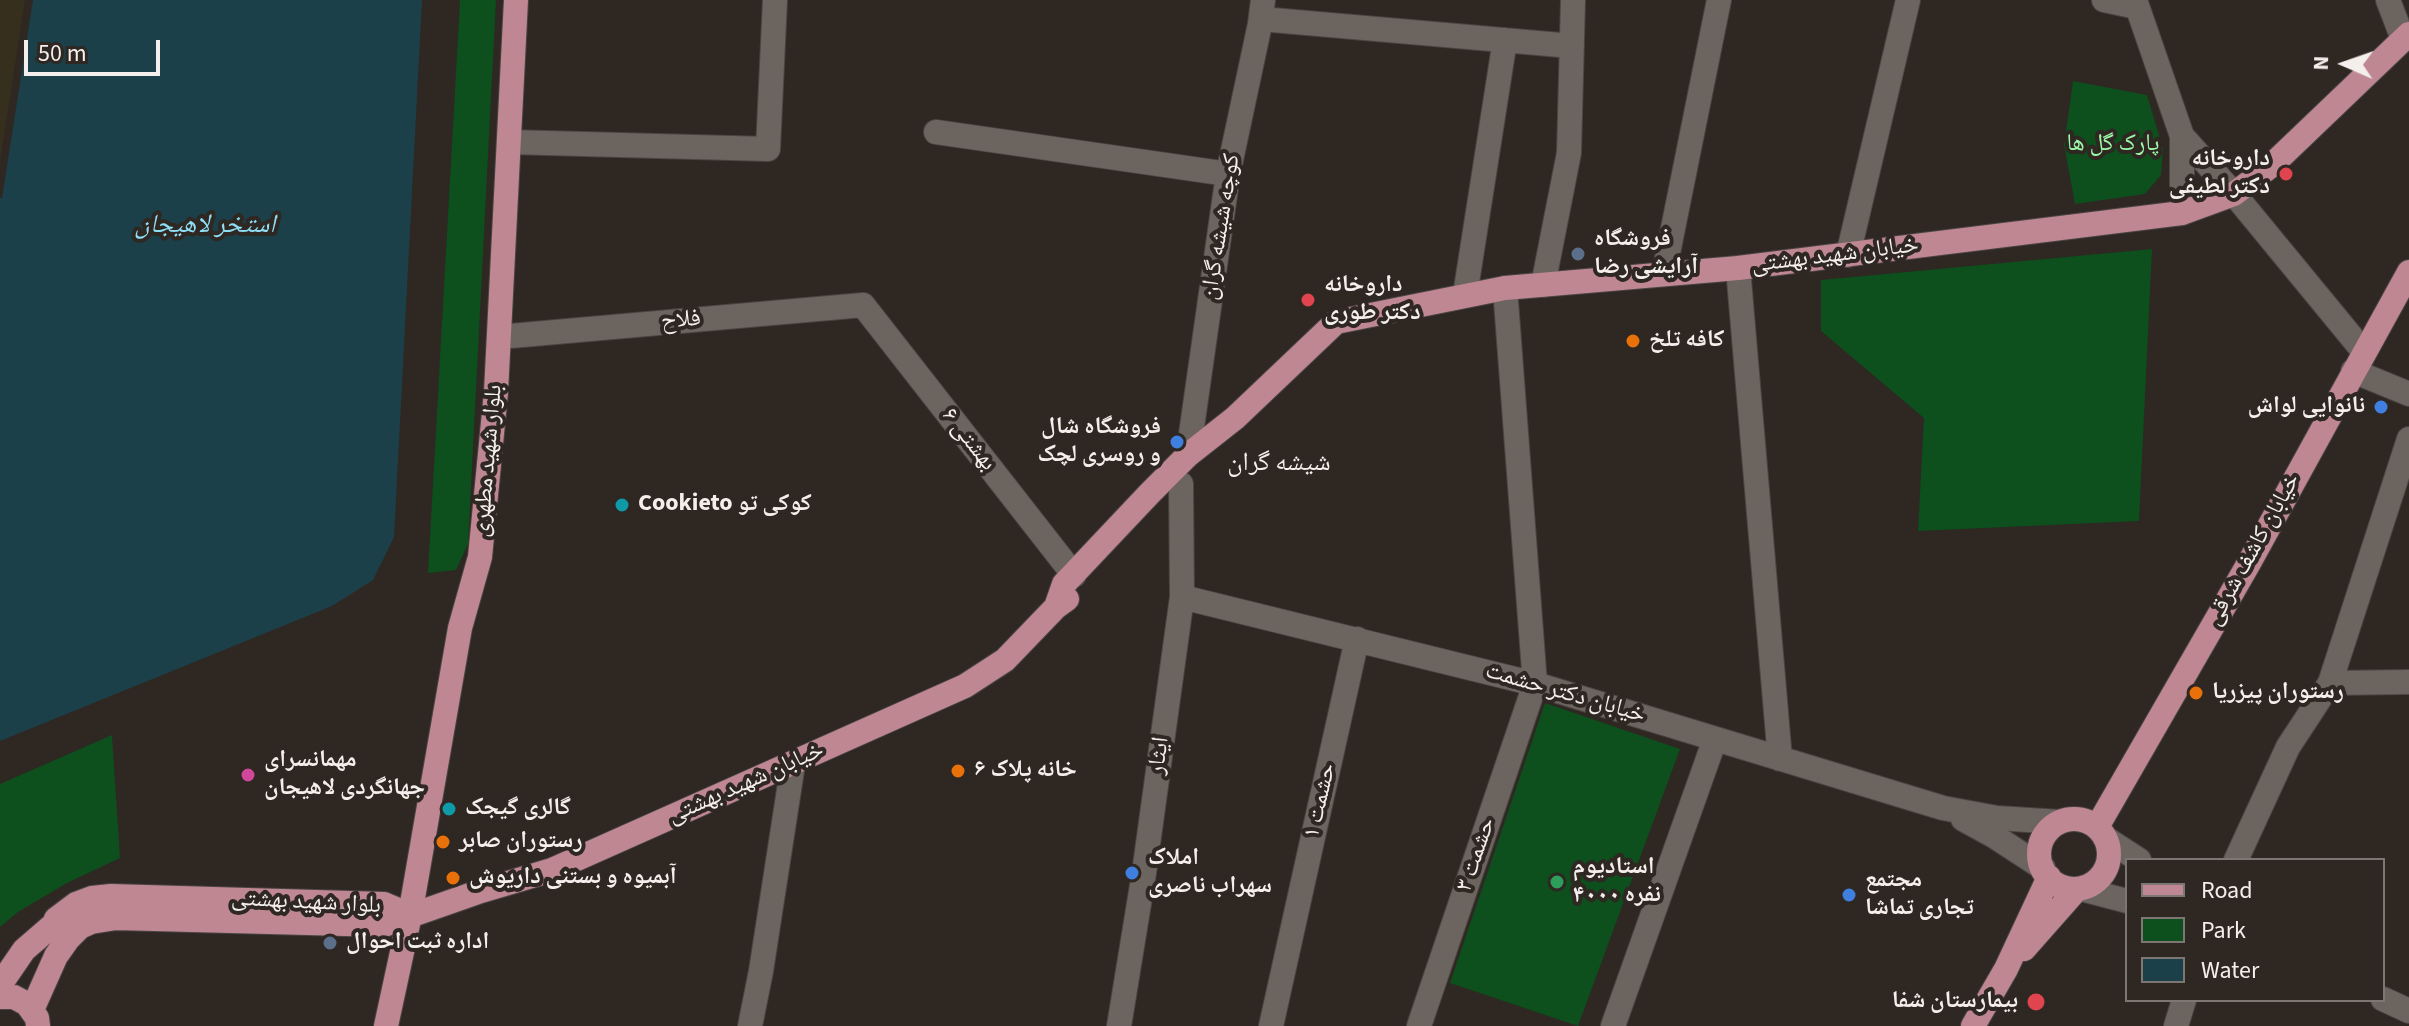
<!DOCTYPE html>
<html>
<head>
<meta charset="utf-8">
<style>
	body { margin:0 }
	#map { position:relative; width:2409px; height:1026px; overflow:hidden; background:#2e2722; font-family:"Source Sans 3",sans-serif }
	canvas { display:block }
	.legend { position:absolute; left:2125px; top:858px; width:260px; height:144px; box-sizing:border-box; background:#2e2722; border:2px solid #7d7773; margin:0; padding:10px 14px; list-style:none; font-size:24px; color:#f4efec }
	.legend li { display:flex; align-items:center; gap:16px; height:40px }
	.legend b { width:40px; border:2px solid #7d7773 }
	.north { position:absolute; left:2305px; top:24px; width:80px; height:80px; -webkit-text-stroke:6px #2e2722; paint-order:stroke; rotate:272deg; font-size:22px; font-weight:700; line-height:32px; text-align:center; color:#f4efec }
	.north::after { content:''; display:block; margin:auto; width:28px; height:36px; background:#f4efec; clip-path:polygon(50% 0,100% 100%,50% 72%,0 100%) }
	.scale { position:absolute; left:24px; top:40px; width:136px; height:36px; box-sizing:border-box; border:4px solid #f4efec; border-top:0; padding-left:10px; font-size:24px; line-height:28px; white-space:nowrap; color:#f4efec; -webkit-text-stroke:6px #2e2722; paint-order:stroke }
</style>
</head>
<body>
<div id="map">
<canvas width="2409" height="1026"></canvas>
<ul class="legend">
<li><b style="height:10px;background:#bf8791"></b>Road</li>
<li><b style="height:22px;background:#0d4f1d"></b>Park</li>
<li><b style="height:22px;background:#1c4049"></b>Water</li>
</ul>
<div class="north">N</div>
<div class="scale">50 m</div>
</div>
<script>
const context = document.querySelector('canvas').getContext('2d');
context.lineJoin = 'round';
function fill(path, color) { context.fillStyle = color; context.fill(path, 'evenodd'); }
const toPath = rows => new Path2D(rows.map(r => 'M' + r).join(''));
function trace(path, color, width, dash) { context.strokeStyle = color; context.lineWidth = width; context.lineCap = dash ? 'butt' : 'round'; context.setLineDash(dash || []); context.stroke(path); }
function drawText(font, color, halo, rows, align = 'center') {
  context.font = font + ' "Source Sans 3","Noto Naskh Arabic",sans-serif'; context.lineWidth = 8; context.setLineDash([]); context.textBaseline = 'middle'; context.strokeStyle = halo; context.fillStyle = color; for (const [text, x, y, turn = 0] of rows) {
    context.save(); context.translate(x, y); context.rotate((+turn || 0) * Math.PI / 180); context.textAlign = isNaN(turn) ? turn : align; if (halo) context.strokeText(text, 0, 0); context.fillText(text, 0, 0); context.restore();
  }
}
fill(toPath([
	[0,0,25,0,0,162]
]), '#362f1e');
fill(toPath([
	[460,0,496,0,468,544,456,570,428,573],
	[2073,81,2147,95,2163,149,2161,175,2145,194,2075,204,2064,145],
	[2152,249,2139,521,1918,531,1924,418,1821,331,1821,280],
	[1545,703,1680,749,1578,1026,1450,983],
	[112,735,120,858,67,883,18,912,0,927,0,784]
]), '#0d4f1d');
fill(toPath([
	[33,0,422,0,394,537,373,580,332,606,0,741,0,198,2,198]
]), '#1c4049');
const minor = toPath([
	[2104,0,2137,7],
	[2135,0,2182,136,2182,213],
	[2388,0,2403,39],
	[1261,19,1572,46],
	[936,132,1228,174],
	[2182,136,2234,194,2364,352],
	[509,142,768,149,775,0],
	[1848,255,1908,0],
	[1738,268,1780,759],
	[1664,273,1719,0],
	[1543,285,1569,153,1573,0],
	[1465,295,1505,40],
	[499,337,863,305,1074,575],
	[2353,371,2409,394],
	[1188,455,1228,174,1260,24,1263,0],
	[1182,597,1535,684,1943,808,1997,818,2060,822],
	[2330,683,2409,682],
	[1963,819,1994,836,2043,868],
	[2105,838,2139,860],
	[2236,860,2288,747,2330,683,2409,439],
	[2081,889,2127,901],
	[2383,999,2409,1011],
	[750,1026,761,971,793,764],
	[1119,1026,1144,873,1182,597,1181,484],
	[1271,1026,1357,639],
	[1419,1026,1535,684,1505,288],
	[1613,1026,1715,739],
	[2176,1026,2184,1000]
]);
const major = toPath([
	[1056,607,1064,584,1150,493,1188,455,1235,418,1336,322,1505,288,1738,268,2182,213,2234,194,2272,165,2409,34],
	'2039 854a35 35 0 1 1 70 0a35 35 0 1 1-70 0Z',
	[2097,827,2249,563,2409,272],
	[2024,949,2077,889],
	[0,985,24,950,54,924,56,919,76,904,92,898,111,896,384,904,410,915],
	[0,997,14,997,27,1004,37,1018,38,1026],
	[32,1010,56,956,68,939,80,927,91,922,116,918,384,925,481,891,552,870,965,686,1005,660,1056,607,1067,599],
	[386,1026,410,915,460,628,480,557,496,392,516,0],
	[1973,1026,2006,969,2049,877]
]);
trace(minor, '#4b4542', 26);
trace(major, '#4b4542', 26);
trace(minor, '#6c645f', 24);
trace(major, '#bf8791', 24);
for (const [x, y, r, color] of [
	[2286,174,8,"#e0444e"],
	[1578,254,8,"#5c6f8a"],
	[1308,300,8,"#e0444e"],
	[1633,341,8,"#e8710a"],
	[2381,407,8,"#3f7fe0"],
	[1177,442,8,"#3f7fe0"],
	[622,505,8,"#0f9aa8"],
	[2196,693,8,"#e8710a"],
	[958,771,8,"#e8710a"],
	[248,775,8,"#d1479c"],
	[449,809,8,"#0f9aa8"],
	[443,842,8,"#e8710a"],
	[1132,873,8,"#3f7fe0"],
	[453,878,8,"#e8710a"],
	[1557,882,8,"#2e9e5b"],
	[1849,895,8,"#3f7fe0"],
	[330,943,8,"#5c6f8a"],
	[2036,1002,10,"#e0444e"]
]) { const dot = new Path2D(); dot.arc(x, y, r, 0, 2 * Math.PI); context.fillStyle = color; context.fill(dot); trace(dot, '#2e2722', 3); }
drawText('24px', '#9df9a8', '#2e2722', [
	["پارک گل ها",2113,145]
]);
drawText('bold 24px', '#f4efec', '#2e2722', [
	["داروخانه",2270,160,"right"],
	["دکتر لطیفی",2270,188,"right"],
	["فروشگاه",1594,240],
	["آرایشی رضا",1594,268],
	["داروخانه",1324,286],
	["دکتر طوری",1324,314],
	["کافه تلخ",1649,341],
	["نانوایی لواش",2365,407,"right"],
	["فروشگاه شال",1161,428,"right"],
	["و روسری لچک",1161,456,"right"],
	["Cookieto کوکی تو",638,505],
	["رستوران پیزریا",2212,693],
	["مهمانسرای",264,761],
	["جهانگردی لاهیجان",264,789],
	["خانه پلاک ۶",974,771],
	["گالری گیجک",465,809],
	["رستوران صابر",459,842],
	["املاک",1148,859],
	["سهراب ناصری",1148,887],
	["استادیوم",1573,868],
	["۴۰۰۰ نفره",1573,896],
	["آبمیوه و بستنی داریوش",469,878],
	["مجتمع",1865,881],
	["تجاری تماشا",1865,909],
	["اداره ثبت احوال",346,943],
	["بیمارستان شفا",2018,1002,"right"]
], 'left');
drawText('24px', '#f4efec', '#2e2722', [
	["کوچه شیشه گران",1222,227,-81],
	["خیابان شهید بهشتی",1835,256,-7],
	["فلاح",681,321,-5],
	["بهشتی ۶",968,440,52],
	["بلوار شهید مطهری",489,461,-85],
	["خیابان کاشف شرقی",2254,550,-61],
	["خیابان دکتر حشمت",1565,694,16],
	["ایثار",1160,756,-82],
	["خیابان شهید بهشتی",746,784,-24],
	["حشمت ۱",1321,801,-77],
	["حشمت ۳",1477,855,-71],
	["بلوار شهید بهشتی",306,903,3]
]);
drawText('italic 26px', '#8edff6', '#2e2722', [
	["استخر لاهیجان",205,226]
]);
drawText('26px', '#f4efec', '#2e2722', [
	["شیشه گران",1279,464]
]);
</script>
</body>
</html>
